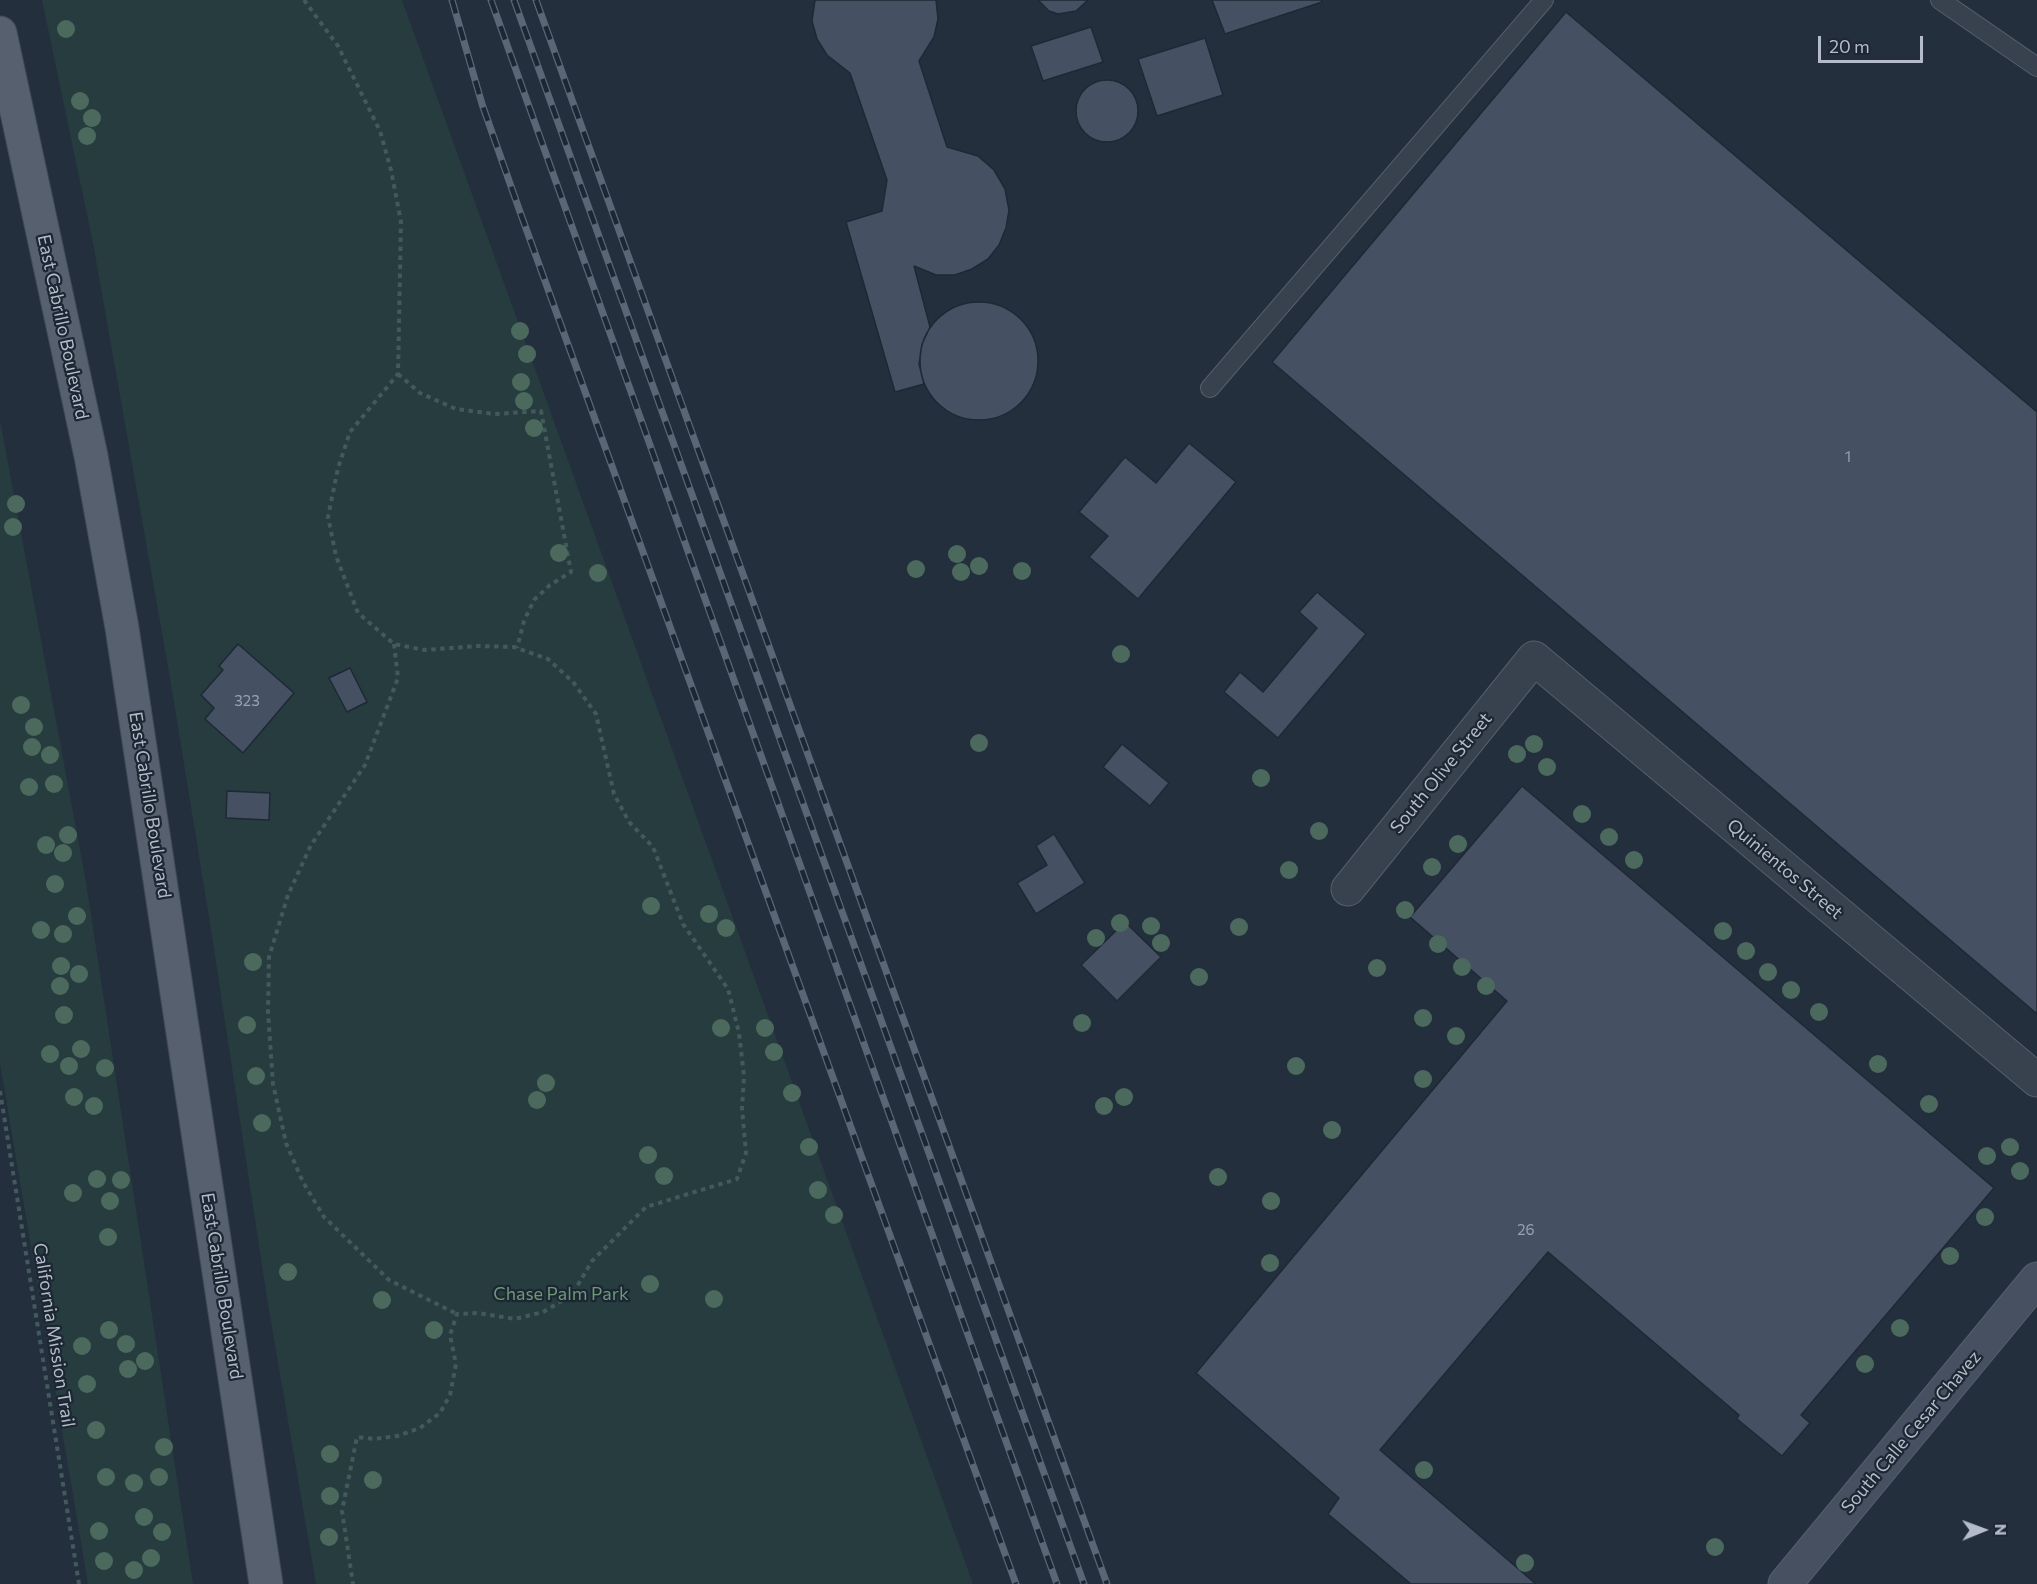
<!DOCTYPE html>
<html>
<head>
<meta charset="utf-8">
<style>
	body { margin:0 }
	#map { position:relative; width:2037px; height:1584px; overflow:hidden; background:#242f3e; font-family:Commissioner,sans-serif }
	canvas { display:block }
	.north { position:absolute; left:1953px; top:1500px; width:60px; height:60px; -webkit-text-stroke:4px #1d2633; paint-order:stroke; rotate:89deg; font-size:16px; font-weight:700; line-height:24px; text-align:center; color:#b4bcc9 }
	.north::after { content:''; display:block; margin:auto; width:21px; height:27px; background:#b4bcc9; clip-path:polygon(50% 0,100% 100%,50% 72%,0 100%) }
	.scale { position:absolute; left:1818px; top:36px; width:105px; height:27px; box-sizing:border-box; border:3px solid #b4bcc9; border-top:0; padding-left:8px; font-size:18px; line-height:21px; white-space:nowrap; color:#b4bcc9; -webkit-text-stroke:4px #1d2633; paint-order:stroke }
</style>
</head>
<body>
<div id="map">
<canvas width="2037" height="1584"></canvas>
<div class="north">N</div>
<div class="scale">20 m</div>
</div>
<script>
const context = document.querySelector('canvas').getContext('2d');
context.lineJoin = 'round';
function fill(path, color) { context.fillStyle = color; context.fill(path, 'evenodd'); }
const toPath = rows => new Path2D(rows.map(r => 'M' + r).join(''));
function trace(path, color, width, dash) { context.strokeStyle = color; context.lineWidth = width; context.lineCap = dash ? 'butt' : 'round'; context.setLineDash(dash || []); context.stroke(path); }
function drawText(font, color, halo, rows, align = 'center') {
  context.font = font + ' Commissioner,sans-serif'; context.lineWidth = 4.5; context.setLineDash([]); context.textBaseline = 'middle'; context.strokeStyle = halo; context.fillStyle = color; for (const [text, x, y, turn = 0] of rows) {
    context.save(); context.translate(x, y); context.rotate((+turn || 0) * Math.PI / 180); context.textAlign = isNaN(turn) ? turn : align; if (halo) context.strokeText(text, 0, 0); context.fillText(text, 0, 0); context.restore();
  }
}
fill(toPath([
	[42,0,402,0,973,1584,316,1584,267,1298,210,923,170,678,93,243],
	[0,420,86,882,193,1584,88,1584,0,1063]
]), '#263c3f');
const building = toPath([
	[815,0,936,0,938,19,934,37,919,61,947,147,978,156,994,170,1005,189,1009,210,1006,228,999,245,988,259,972,269,955,275,936,275,914,266,930,327,922,344,919,364,924,384,895,392,846,222,882,211,887,180,850,73,827,55,817,39,812,21,815,0],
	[1038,0,1088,0,1076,11,1058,14,1049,11,1038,0],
	[1212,0,1321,0,1322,2,1225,34,1212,0],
	[1566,12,2037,412,2037,1014,1272,362,1566,12],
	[1091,27,1103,62,1043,81,1031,46,1091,27],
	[1205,38,1223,95,1157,116,1138,59,1205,38],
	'1076 111a31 31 0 1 1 62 0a31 31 0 1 1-62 0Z',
	'920 361a59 59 0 1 1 118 0a59 59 0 1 1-118 0Z',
	[1189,443,1236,482,1138,599,1089,557,1108,536,1079,512,1125,457,1156,483,1189,443],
	[1317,592,1366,634,1278,738,1224,692,1240,672,1263,692,1317,628,1299,612,1317,592],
	[238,644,294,693,243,753,205,719,214,708,201,695,223,670,219,666,238,644],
	[350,668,367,702,347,712,329,678,350,668],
	[1122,744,1169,783,1150,806,1103,767,1122,744],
	[1522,786,1994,1188,1801,1415,1810,1423,1782,1456,1737,1419,1739,1415,1548,1252,1380,1450,1536,1584,1411,1584,1328,1514,1339,1498,1196,1373,1507,1001,1410,917,1522,786],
	[227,791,270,793,269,820,226,818,227,791],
	[1054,834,1085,883,1036,914,1017,883,1047,865,1036,846,1054,834],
	[1125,922,1161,957,1117,1001,1081,965,1125,922]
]);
fill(building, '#455162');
trace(building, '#1f2835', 1.5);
const lane = toPath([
	[1940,0,2037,67],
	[1210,388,1544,0]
]);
const street = toPath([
	[1348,889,1534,658,2037,1080]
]);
const secondary = toPath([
	[1785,1584,2037,1279]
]);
const primary = toPath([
	[0,33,91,456,122,628,266,1584]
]);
trace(lane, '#565f6c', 20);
trace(street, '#565f6c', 35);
trace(secondary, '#565f6c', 35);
trace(primary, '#414a57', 35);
trace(toPath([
	[304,0,338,46,380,131,391,170,401,222,398,374,350,432,338,468,328,517,336,556,358,613,394,644,424,650,479,646,514,647,548,659,573,682,596,714,614,794,629,822,653,847,683,924,728,989,739,1033,744,1076,742,1108,746,1153,737,1179,646,1207,592,1261,572,1295,543,1312,515,1319,478,1313,457,1314,450,1335,456,1364,450,1395,440,1413,420,1428,397,1436,374,1439,357,1437,342,1511,353,1584],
	[398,374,420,393,456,409,495,414,541,411,571,572,550,585,534,600,524,621,517,648],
	[394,644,398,678,365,765,311,845,288,895,269,957,268,1012,273,1084,286,1143,303,1182,324,1217,389,1280,457,1314],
	[0,1091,79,1584]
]), '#44595c', 4, [4.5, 4.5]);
trace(lane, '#38414e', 18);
trace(street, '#38414e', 33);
trace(secondary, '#465061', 33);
trace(primary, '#56606e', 33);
const rail = toPath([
	[452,0,482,104,519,209,1016,1584],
	[491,0,1057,1584],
	[514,0,1084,1584],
	[536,0,1107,1584]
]);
trace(rail, '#5a6575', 7);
trace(rail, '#1d2633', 4.5, [14]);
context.fillStyle = '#4b6a5d';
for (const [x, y] of [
	[66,29],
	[80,101],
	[92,118],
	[87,136],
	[520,331],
	[527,354],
	[521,382],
	[524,401],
	[534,428],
	[16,504],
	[13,527],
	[559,553],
	[957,554],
	[979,566],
	[916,569],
	[1022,571],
	[961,572],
	[598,573],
	[1121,654],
	[21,705],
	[34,727],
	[979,743],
	[1534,744],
	[32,747],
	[1517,754],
	[50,755],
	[1547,767],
	[1261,778],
	[54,784],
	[29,787],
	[1582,814],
	[1319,831],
	[68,835],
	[1609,837],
	[1458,844],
	[46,845],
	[63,853],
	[1634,860],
	[1432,867],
	[1289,870],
	[55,884],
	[651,906],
	[1405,910],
	[709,914],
	[77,916],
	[1120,923],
	[1151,926],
	[1239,927],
	[726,928],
	[41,930],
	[1723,931],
	[63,934],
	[1096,938],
	[1161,943],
	[1438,944],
	[1746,951],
	[253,962],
	[61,966],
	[1462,967],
	[1377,968],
	[1768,972],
	[79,974],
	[1199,977],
	[60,986],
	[1486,986],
	[1791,990],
	[1819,1012],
	[64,1015],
	[1423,1018],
	[1082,1023],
	[247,1025],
	[721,1028],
	[765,1028],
	[1456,1036],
	[81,1049],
	[774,1052],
	[50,1054],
	[1878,1064],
	[69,1066],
	[1296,1066],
	[105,1068],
	[256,1076],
	[1423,1079],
	[546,1083],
	[792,1093],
	[74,1097],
	[1124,1097],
	[537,1100],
	[1929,1104],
	[94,1106],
	[1104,1106],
	[262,1123],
	[1332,1130],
	[809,1147],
	[2010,1147],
	[648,1155],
	[1987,1156],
	[2020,1171],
	[664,1176],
	[1218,1177],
	[97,1179],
	[121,1180],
	[818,1190],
	[73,1193],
	[110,1201],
	[1271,1201],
	[834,1215],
	[1985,1217],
	[108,1237],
	[1950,1256],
	[1270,1263],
	[288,1272],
	[650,1284],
	[714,1299],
	[382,1300],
	[1900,1328],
	[109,1330],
	[434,1330],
	[126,1344],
	[82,1346],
	[145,1361],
	[1865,1364],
	[128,1369],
	[87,1384],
	[96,1430],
	[164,1447],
	[330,1454],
	[1424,1470],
	[106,1477],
	[159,1477],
	[373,1480],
	[134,1483],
	[330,1496],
	[144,1517],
	[99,1531],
	[162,1532],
	[329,1537],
	[1715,1547],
	[151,1558],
	[104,1561],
	[1525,1563],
	[134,1570]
]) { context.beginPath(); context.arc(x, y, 9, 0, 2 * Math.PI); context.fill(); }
drawText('15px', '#98a1af', null, [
	["1",1848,457],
	["323",247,701],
	["26",1526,1230]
]);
drawText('18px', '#b4bcc9', '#1d2633', [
	["East Cabrillo Boulevard",63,327,78],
	["South Olive Street",1441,773,-51],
	["East Cabrillo Boulevard",150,805,81],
	["Quinientos Street",1785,869,40],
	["East Cabrillo Boulevard",222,1286,81],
	["California Mission Trail",54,1335,81],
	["South Calle Cesar Chavez",1911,1432,-50]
]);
drawText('18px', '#6b9a76', '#1d2633', [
	["Chase Palm Park",561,1294]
]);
</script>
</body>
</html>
